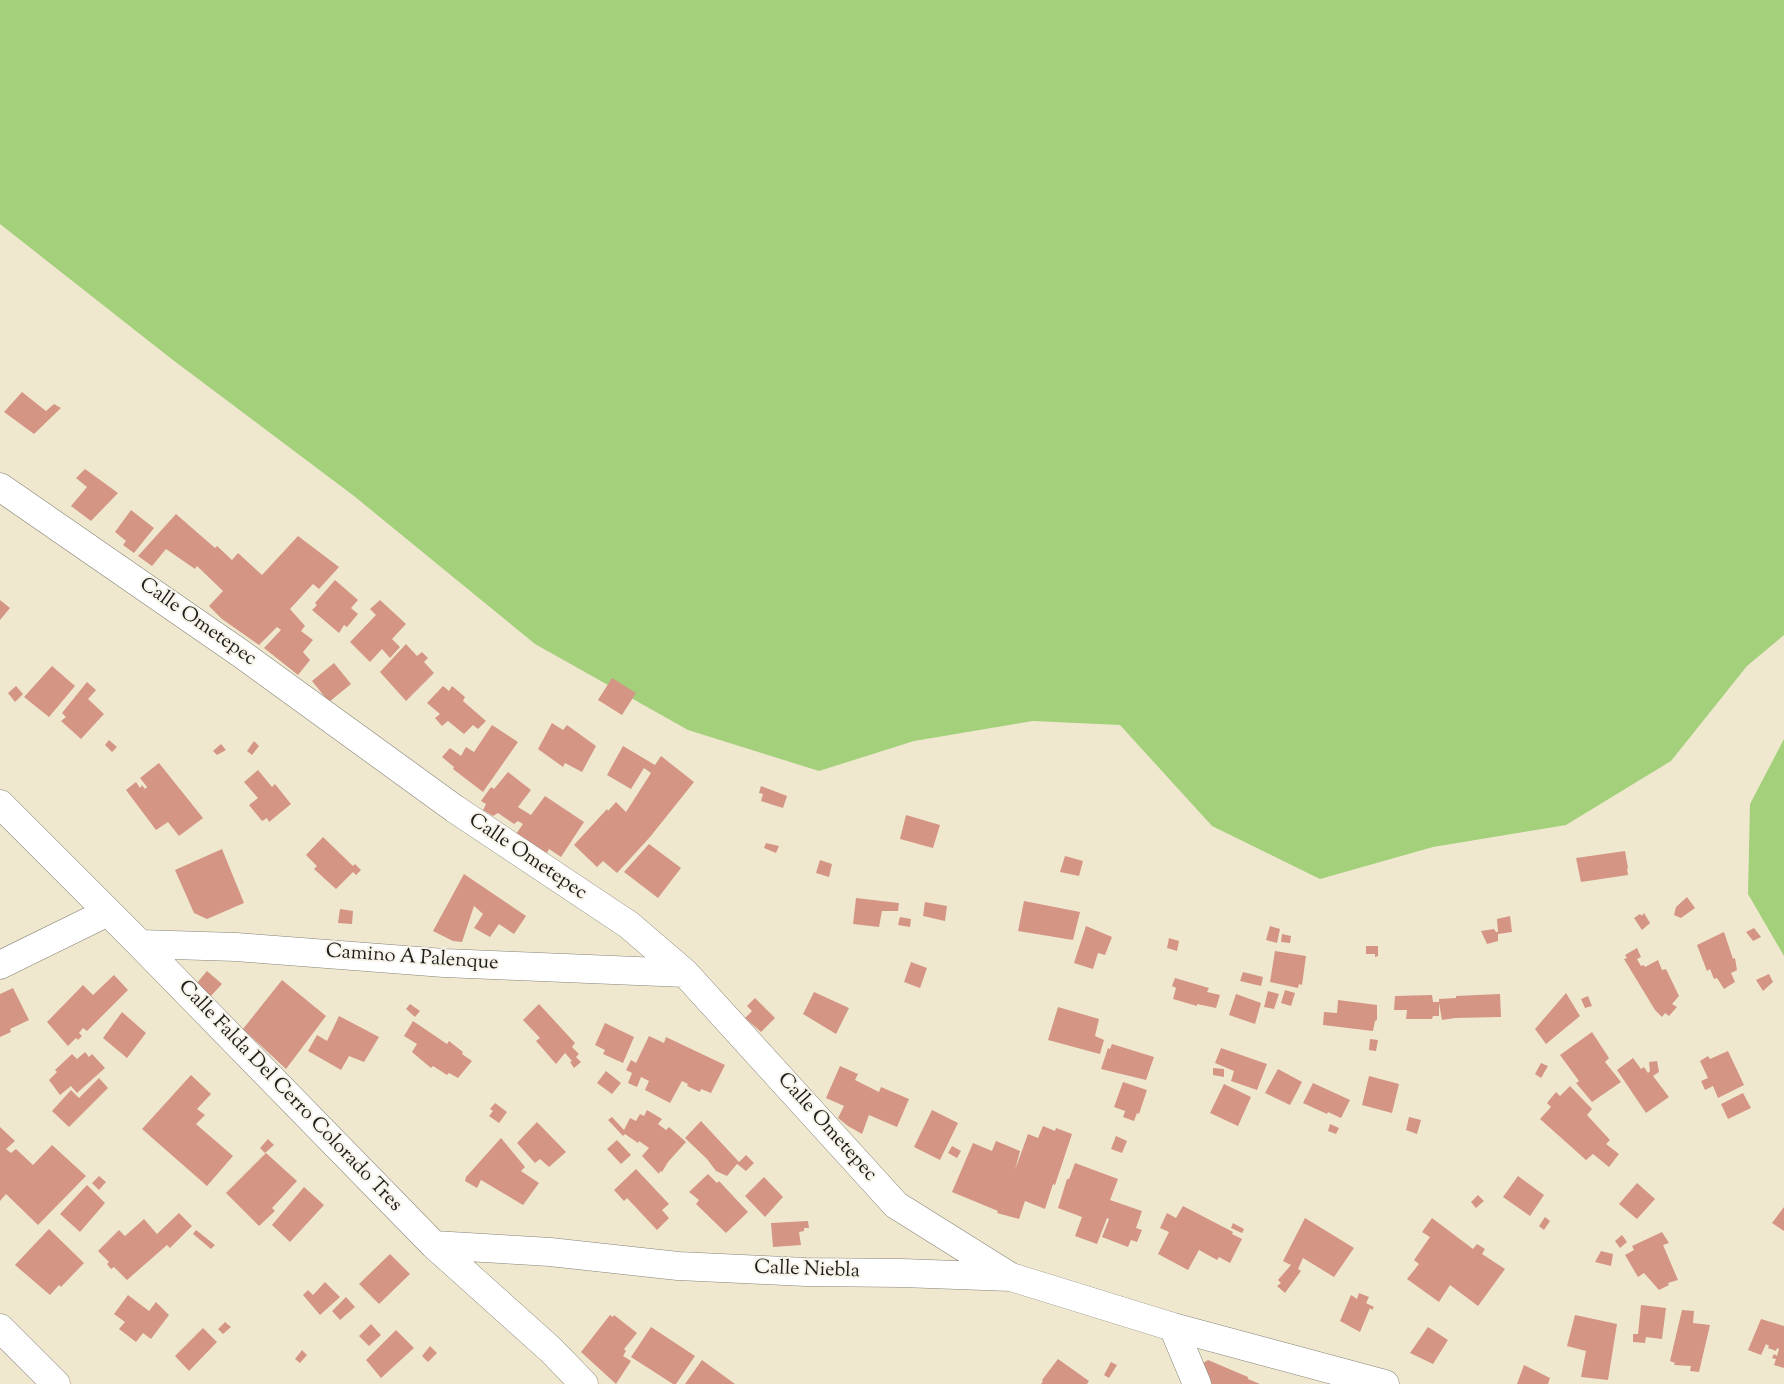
<!DOCTYPE html>
<html>
<head>
<meta charset="utf-8">
<style>
	body { margin:0 }
	canvas { display:block; background:#efe8cf }
</style>
</head>
<body>
<canvas width="1784" height="1384"></canvas>
<script>
const context = document.querySelector('canvas').getContext('2d');
context.lineJoin = 'round';
function fill(path, color) { context.fillStyle = color; context.fill(path, 'evenodd'); }
const toPath = rows => new Path2D(rows.map(r => 'M' + r).join(''));
function trace(path, color, width, dash) { context.strokeStyle = color; context.lineWidth = width; context.lineCap = dash ? 'butt' : 'round'; context.setLineDash(dash || []); context.stroke(path); }
function drawText(font, color, halo, rows, align = 'center') {
  context.font = font + ' "Sorts Mill Goudy",serif'; context.lineWidth = 4; context.setLineDash([]); context.textBaseline = 'middle'; context.strokeStyle = halo; context.fillStyle = color; for (const [text, x, y, turn = 0] of rows) {
    context.save(); context.translate(x, y); context.rotate((+turn || 0) * Math.PI / 180); context.textAlign = isNaN(turn) ? turn : align; if (halo) context.strokeText(text, 0, 0); context.fillText(text, 0, 0); context.restore();
  }
}
fill(toPath([
	[0,0,1784,0,1784,635,1747,666,1671,761,1566,825,1433,847,1320,879,1212,826,1120,725,1033,721,914,741,819,771,688,730,535,644,354,496,169,357,0,224],
	[1784,739,1784,956,1748,894,1750,804]
]), '#a4d07c');
fill(toPath([
	[22,392,46,411,54,404,61,408,34,434,4,412],
	[85,469,118,493,91,521,71,506,87,487,76,478],
	[131,510,154,528,134,553,123,545,126,541,115,532],
	[176,514,215,548,217,546,232,560,238,553,262,575,298,536,339,567,319,589,313,584,290,609,305,626,301,631,313,640,303,652,310,660,298,675,264,648,281,630,277,627,259,645,222,619,209,606,223,591,197,566,195,569,166,549,152,566,138,556],
	[335,580,358,600,351,608,358,614,347,627,344,625,339,633,312,610,317,605,315,603],
	[0,600,10,608,0,620],
	[380,600,406,624,392,639,400,647,390,658,382,649,370,662,350,642,376,615,370,609],
	[406,644,417,656,422,652,428,658,424,662,434,673,406,701,380,672],
	[334,663,351,684,329,702,312,681],
	[52,666,75,686,49,717,24,697],
	[612,678,636,693,622,715,598,700],
	[87,682,96,690,88,699,104,714,81,739,61,721,66,717,62,713],
	[16,686,23,694,15,702,8,693],
	[443,686,449,691,452,686,465,697,463,701,486,721,478,729,473,725,464,734,448,721,442,726,435,718,440,714,427,703],
	[552,723,563,730,567,725,596,746,582,772,565,763,563,767,538,749],
	[492,725,518,742,483,792,453,769,454,767,442,757,450,748,461,756,466,747,474,752],
	[109,740,117,747,112,752,105,745],
	[254,741,259,746,252,755,247,751],
	[221,744,226,750,217,755,213,751],
	[623,746,655,765,661,756,694,782,650,837,617,873,603,861,597,867,574,845,607,809,608,811,616,802,626,812,651,773,644,768,631,789,607,775],
	[159,763,203,818,179,836,168,822,156,830,126,790,136,782,140,788,142,785,145,789,147,787,140,778],
	[258,770,272,787,275,784,291,804,269,822,267,818,262,821,249,805,258,798,244,782],
	[508,772,531,790,518,807,531,815,545,796,584,822,561,857,549,849,547,853,516,834,523,824,518,821,514,824,498,813,493,816,483,810,486,804,481,801,491,787,494,789],
	[761,786,787,796,783,808,761,801,763,794,759,793],
	[906,815,940,825,933,848,900,839],
	[323,837,353,866,355,864,361,870,356,875,353,872,336,889,314,869,317,866,306,855],
	[766,843,779,846,776,853,764,848],
	[649,844,681,868,658,898,624,872],
	[222,849,244,903,207,919,194,913,175,870],
	[1625,851,1628,868,1627,869,1628,875,1581,882,1576,858],
	[1065,856,1083,861,1079,876,1060,872],
	[820,860,832,864,829,877,816,873],
	[464,874,526,916,514,934,499,924,490,937,474,928,483,914,474,906,462,942,453,941,433,931],
	[1687,897,1695,908,1681,918,1674,915,1676,907],
	[856,898,899,903,898,911,882,911,879,927,853,924],
	[1024,901,1080,912,1073,940,1018,931],
	[925,902,947,906,945,921,923,916],
	[340,909,353,911,352,924,338,923],
	[1644,913,1650,923,1642,930,1634,918,1640,914,1642,916],
	[1510,916,1512,932,1498,934,1498,941,1487,944,1481,931,1494,929,1496,932,1498,932,1497,919],
	[900,917,911,919,910,927,898,925],
	[1086,926,1112,937,1105,955,1098,953,1093,969,1074,963],
	[1270,926,1280,929,1277,943,1266,940],
	[1754,928,1761,937,1753,941,1746,932],
	[1724,932,1733,959,1735,958,1737,970,1731,973,1735,982,1724,989,1717,978,1714,979,1710,969,1707,971,1697,945],
	[1282,934,1291,936,1290,943,1281,942],
	[1169,938,1179,941,1177,951,1167,948],
	[1366,946,1378,946,1378,956,1375,957,1375,954,1366,954],
	[1637,948,1641,957,1637,959,1641,966,1644,965,1645,967,1658,960,1662,970,1666,969,1679,996,1672,1004,1677,1007,1669,1016,1665,1013,1662,1017,1655,1010,1624,959,1627,958,1625,955],
	[1275,951,1306,956,1302,985,1299,984,1298,988,1270,982],
	[911,962,927,968,920,988,904,982],
	[207,971,222,984,210,997,196,984],
	[1243,972,1263,977,1261,986,1240,981],
	[1769,974,1773,982,1763,991,1756,980],
	[114,975,128,990,87,1031,83,1028,79,1033,82,1036,78,1040,76,1038,68,1046,47,1022,83,985,93,995],
	[1175,978,1209,988,1207,992,1220,995,1216,1008,1197,1004,1197,1006,1173,999,1176,988,1172,986],
	[282,980,326,1016,286,1069,243,1029],
	[13,988,29,1020,10,1029,11,1032,0,1037,0,994],
	[1285,990,1295,993,1291,1006,1281,1003],
	[1268,991,1279,994,1274,1009,1264,1007],
	[814,992,849,1008,836,1034,803,1014],
	[1566,993,1580,1016,1546,1044,1535,1029],
	[1236,994,1261,1003,1255,1024,1229,1015],
	[1500,994,1501,1017,1455,1018,1442,1020,1439,1003,1439,1016,1433,1016,1432,1019,1406,1019,1407,1010,1394,1010,1395,996,1432,995,1433,1002,1439,1002,1439,999,1456,998,1456,996],
	[1588,996,1592,1006,1585,1008,1581,999],
	[755,998,775,1018,761,1032,745,1018,752,1011,747,1006],
	[1338,1000,1377,1005,1377,1020,1375,1021,1373,1031,1323,1025,1324,1012,1337,1013],
	[410,1004,420,1011,415,1017,406,1009],
	[539,1004,575,1043,572,1047,579,1054,576,1057,581,1062,574,1068,570,1062,572,1061,565,1053,556,1064,536,1041,540,1038,523,1020],
	[1058,1007,1099,1019,1095,1036,1104,1040,1100,1054,1048,1040],
	[122,1012,146,1033,127,1058,103,1038],
	[339,1016,379,1037,364,1062,349,1056,341,1070,308,1051,317,1035,327,1041],
	[413,1021,447,1044,449,1041,463,1052,462,1054,472,1061,458,1078,449,1073,447,1075,433,1066,431,1068,412,1052,417,1044,404,1036],
	[605,1023,634,1037,623,1063,603,1054,605,1050,595,1045],
	[1592,1032,1609,1058,1605,1062,1621,1082,1592,1102,1576,1083,1579,1081,1560,1055],
	[649,1036,664,1043,666,1037,725,1065,711,1093,701,1089,700,1092,687,1086,688,1084,682,1081,670,1103,645,1090,649,1081,641,1077,637,1087,628,1083,632,1073,626,1070,631,1060,636,1063],
	[1370,1039,1378,1040,1376,1051,1369,1050],
	[1112,1044,1154,1057,1146,1080,1101,1069,1108,1048,1110,1049],
	[1221,1048,1267,1064,1257,1090,1231,1081,1234,1071,1215,1063],
	[1728,1051,1744,1085,1718,1098,1713,1086,1705,1090,1701,1081,1708,1078,1700,1061,1708,1056,1710,1059],
	[85,1052,89,1057,92,1054,105,1068,77,1093,71,1086,60,1095,49,1080,57,1072,55,1070,72,1054,77,1059],
	[1633,1058,1641,1069,1644,1067,1648,1073,1650,1071,1649,1062,1657,1061,1659,1072,1653,1076,1669,1097,1646,1113,1617,1070],
	[1541,1063,1548,1066,1541,1078,1535,1074],
	[840,1066,858,1074,855,1080,879,1092,881,1087,909,1099,897,1127,869,1115,862,1134,848,1126,838,1118,844,1106,826,1098],
	[1213,1068,1224,1069,1224,1077,1213,1075],
	[1278,1069,1302,1082,1290,1105,1265,1093],
	[606,1071,621,1083,612,1094,597,1083],
	[191,1075,211,1094,197,1109,205,1115,196,1124,233,1156,207,1186,142,1129],
	[1369,1076,1399,1084,1392,1113,1362,1105],
	[99,1078,108,1088,69,1127,52,1111,71,1090,79,1098],
	[1123,1082,1147,1090,1139,1114,1137,1113,1134,1121,1123,1117,1126,1109,1125,1111,1114,1107],
	[1313,1083,1350,1100,1341,1118,1328,1112,1327,1114,1303,1103],
	[1224,1084,1251,1097,1238,1126,1210,1113],
	[1570,1086,1592,1109,1587,1115,1610,1140,1606,1144,1619,1154,1609,1167,1593,1154,1586,1160,1540,1119,1551,1107,1547,1103,1556,1092,1560,1096],
	[1743,1093,1751,1108,1728,1119,1721,1104],
	[495,1103,507,1112,499,1123,489,1116,493,1111,490,1109],
	[647,1110,662,1119,658,1124,666,1130,669,1127,686,1142,668,1162,662,1172,660,1171,659,1174,642,1156,649,1148,639,1141,638,1143,625,1134,623,1136,608,1120,612,1117,624,1130,630,1118,636,1121,640,1114,644,1116],
	[932,1110,958,1123,940,1160,914,1147],
	[1409,1117,1421,1120,1417,1134,1406,1130],
	[701,1121,739,1162,746,1155,754,1163,746,1171,737,1164,727,1176,716,1171,707,1159,685,1138],
	[537,1122,566,1152,549,1167,540,1159,535,1163,517,1143],
	[1330,1124,1339,1128,1336,1134,1328,1131],
	[1043,1126,1055,1131,1056,1128,1072,1134,1055,1185,1053,1184,1045,1209,1025,1201,1019,1219,997,1213,998,1211,952,1192,973,1143,992,1151,996,1141,1020,1151,1015,1170,1028,1134,1038,1138],
	[0,1127,15,1141,6,1149,11,1153,16,1149,33,1165,52,1145,86,1176,38,1225,6,1194,0,1201],
	[1116,1136,1127,1141,1122,1153,1111,1149],
	[501,1138,525,1167,521,1171,539,1183,523,1205,481,1180,477,1188,465,1181,466,1177],
	[268,1139,274,1145,265,1153,260,1148],
	[617,1140,631,1155,621,1164,607,1149],
	[952,1146,961,1151,957,1158,948,1153],
	[266,1153,297,1181,272,1208,275,1211,259,1226,226,1193],
	[1075,1163,1118,1179,1110,1200,1142,1211,1136,1228,1142,1230,1137,1242,1131,1240,1128,1247,1102,1237,1109,1219,1107,1218,1097,1244,1075,1236,1082,1217,1058,1208,1067,1179,1069,1179],
	[636,1169,669,1204,662,1210,669,1218,657,1230,627,1198,624,1201,614,1190],
	[708,1174,717,1183,719,1181,748,1212,726,1233,696,1204,699,1200,689,1192],
	[99,1176,106,1182,99,1190,92,1183],
	[1518,1176,1544,1195,1530,1216,1503,1197],
	[764,1177,783,1197,765,1217,745,1196],
	[1637,1183,1655,1199,1637,1219,1619,1204],
	[87,1185,105,1203,80,1232,60,1214],
	[304,1187,324,1205,290,1242,272,1225],
	[1478,1195,1484,1201,1476,1208,1471,1202],
	[1183,1206,1233,1232,1232,1234,1242,1239,1230,1263,1219,1257,1217,1260,1199,1250,1188,1270,1158,1254,1169,1232,1160,1228,1167,1213,1176,1218],
	[1784,1207,1784,1231,1772,1223],
	[179,1213,192,1226,170,1248,167,1245,127,1280,114,1267,111,1269,107,1264,109,1262,98,1251,119,1230,125,1236,144,1219,157,1234],
	[1545,1217,1550,1221,1544,1230,1539,1226],
	[1305,1218,1354,1248,1334,1277,1303,1258,1298,1269,1301,1271,1285,1293,1277,1286,1281,1283,1278,1280,1291,1265,1283,1261],
	[1432,1218,1473,1249,1477,1244,1485,1249,1482,1254,1505,1269,1478,1306,1450,1285,1439,1302,1407,1279,1419,1264,1414,1260,1430,1237,1422,1232],
	[808,1221,809,1228,804,1228,804,1231,799,1232,801,1245,773,1247,771,1223],
	[1233,1223,1244,1229,1242,1233,1231,1228],
	[49,1229,84,1263,61,1287,59,1285,50,1295,15,1265],
	[196,1230,215,1245,211,1249,193,1234],
	[1662,1232,1669,1243,1663,1245,1678,1280,1668,1283,1669,1285,1659,1290,1644,1273,1638,1277,1625,1255,1634,1250,1632,1246],
	[1622,1235,1627,1242,1620,1248,1615,1241],
	[1601,1251,1613,1254,1611,1266,1595,1262],
	[390,1254,410,1274,379,1304,359,1284],
	[325,1282,340,1297,320,1315,303,1295,308,1290,313,1295],
	[1359,1293,1369,1297,1366,1303,1374,1307,1372,1310,1370,1308,1360,1332,1340,1321,1351,1295,1357,1299],
	[128,1295,149,1311,156,1302,169,1315,151,1339,143,1333,136,1342,119,1329,125,1322,114,1314],
	[346,1297,355,1307,340,1320,332,1311],
	[1641,1305,1666,1308,1662,1339,1646,1337,1645,1343,1633,1342,1633,1334,1638,1334],
	[1682,1310,1694,1311,1693,1323,1710,1325,1699,1372,1690,1371,1691,1366,1674,1365,1675,1363,1670,1361],
	[610,1315,613,1317,614,1315,637,1333,624,1349,626,1351,623,1356,631,1361,616,1384,581,1352],
	[1575,1315,1617,1324,1608,1380,1581,1377,1586,1351,1567,1346],
	[1761,1319,1784,1326,1784,1368,1774,1365,1776,1359,1772,1358,1774,1354,1777,1356,1779,1349,1777,1348,1776,1351,1768,1348,1769,1346,1766,1344,1761,1355,1748,1350],
	[225,1322,231,1327,223,1334,218,1329],
	[371,1324,381,1335,369,1346,359,1336],
	[651,1327,695,1356,676,1384,673,1384,631,1357],
	[1428,1327,1448,1340,1433,1364,1410,1353],
	[203,1328,217,1342,189,1371,175,1356],
	[396,1330,414,1348,381,1378,366,1360],
	[430,1346,437,1353,428,1362,422,1356],
	[302,1350,307,1355,300,1363,295,1359],
	[1058,1359,1089,1381,1087,1384,1041,1384,1043,1381,1042,1380],
	[702,1360,735,1384,685,1384],
	[1208,1360,1248,1377,1248,1379,1260,1384,1212,1384,1203,1363],
	[1111,1362,1117,1365,1109,1378,1104,1375],
	[1524,1365,1550,1378,1548,1384,1517,1384]
]), '#d49585');
const minor = toPath([
	[0,487,240,653,455,809,629,925,685,973,896,1205,1011,1277],
	[0,804,140,944,434,1245,551,1350,584,1384],
	[140,944,236,947,444,963,685,973],
	[0,965,108,912],
	[434,1245,550,1252,678,1266,806,1272,902,1273,1011,1277,1173,1327,1385,1384],
	[1173,1327,1197,1384],
	[0,1328,56,1384]
]);
trace(minor, '#868276', 29);
trace(minor, '#fff', 28);
drawText('20px', '#1c1c1c', '#f7f3e8', [
	["Calle Ometepec",197,623,35],
	["Calle Ometepec",527,858,34],
	["Camino A Palenque",412,959,4],
	["Calle Falda Del Cerro Colorado Tres",289,1097,46],
	["Calle Ometepec",826,1128,48],
	["Calle Niebla",807,1271,2]
]);
</script>
</body>
</html>
